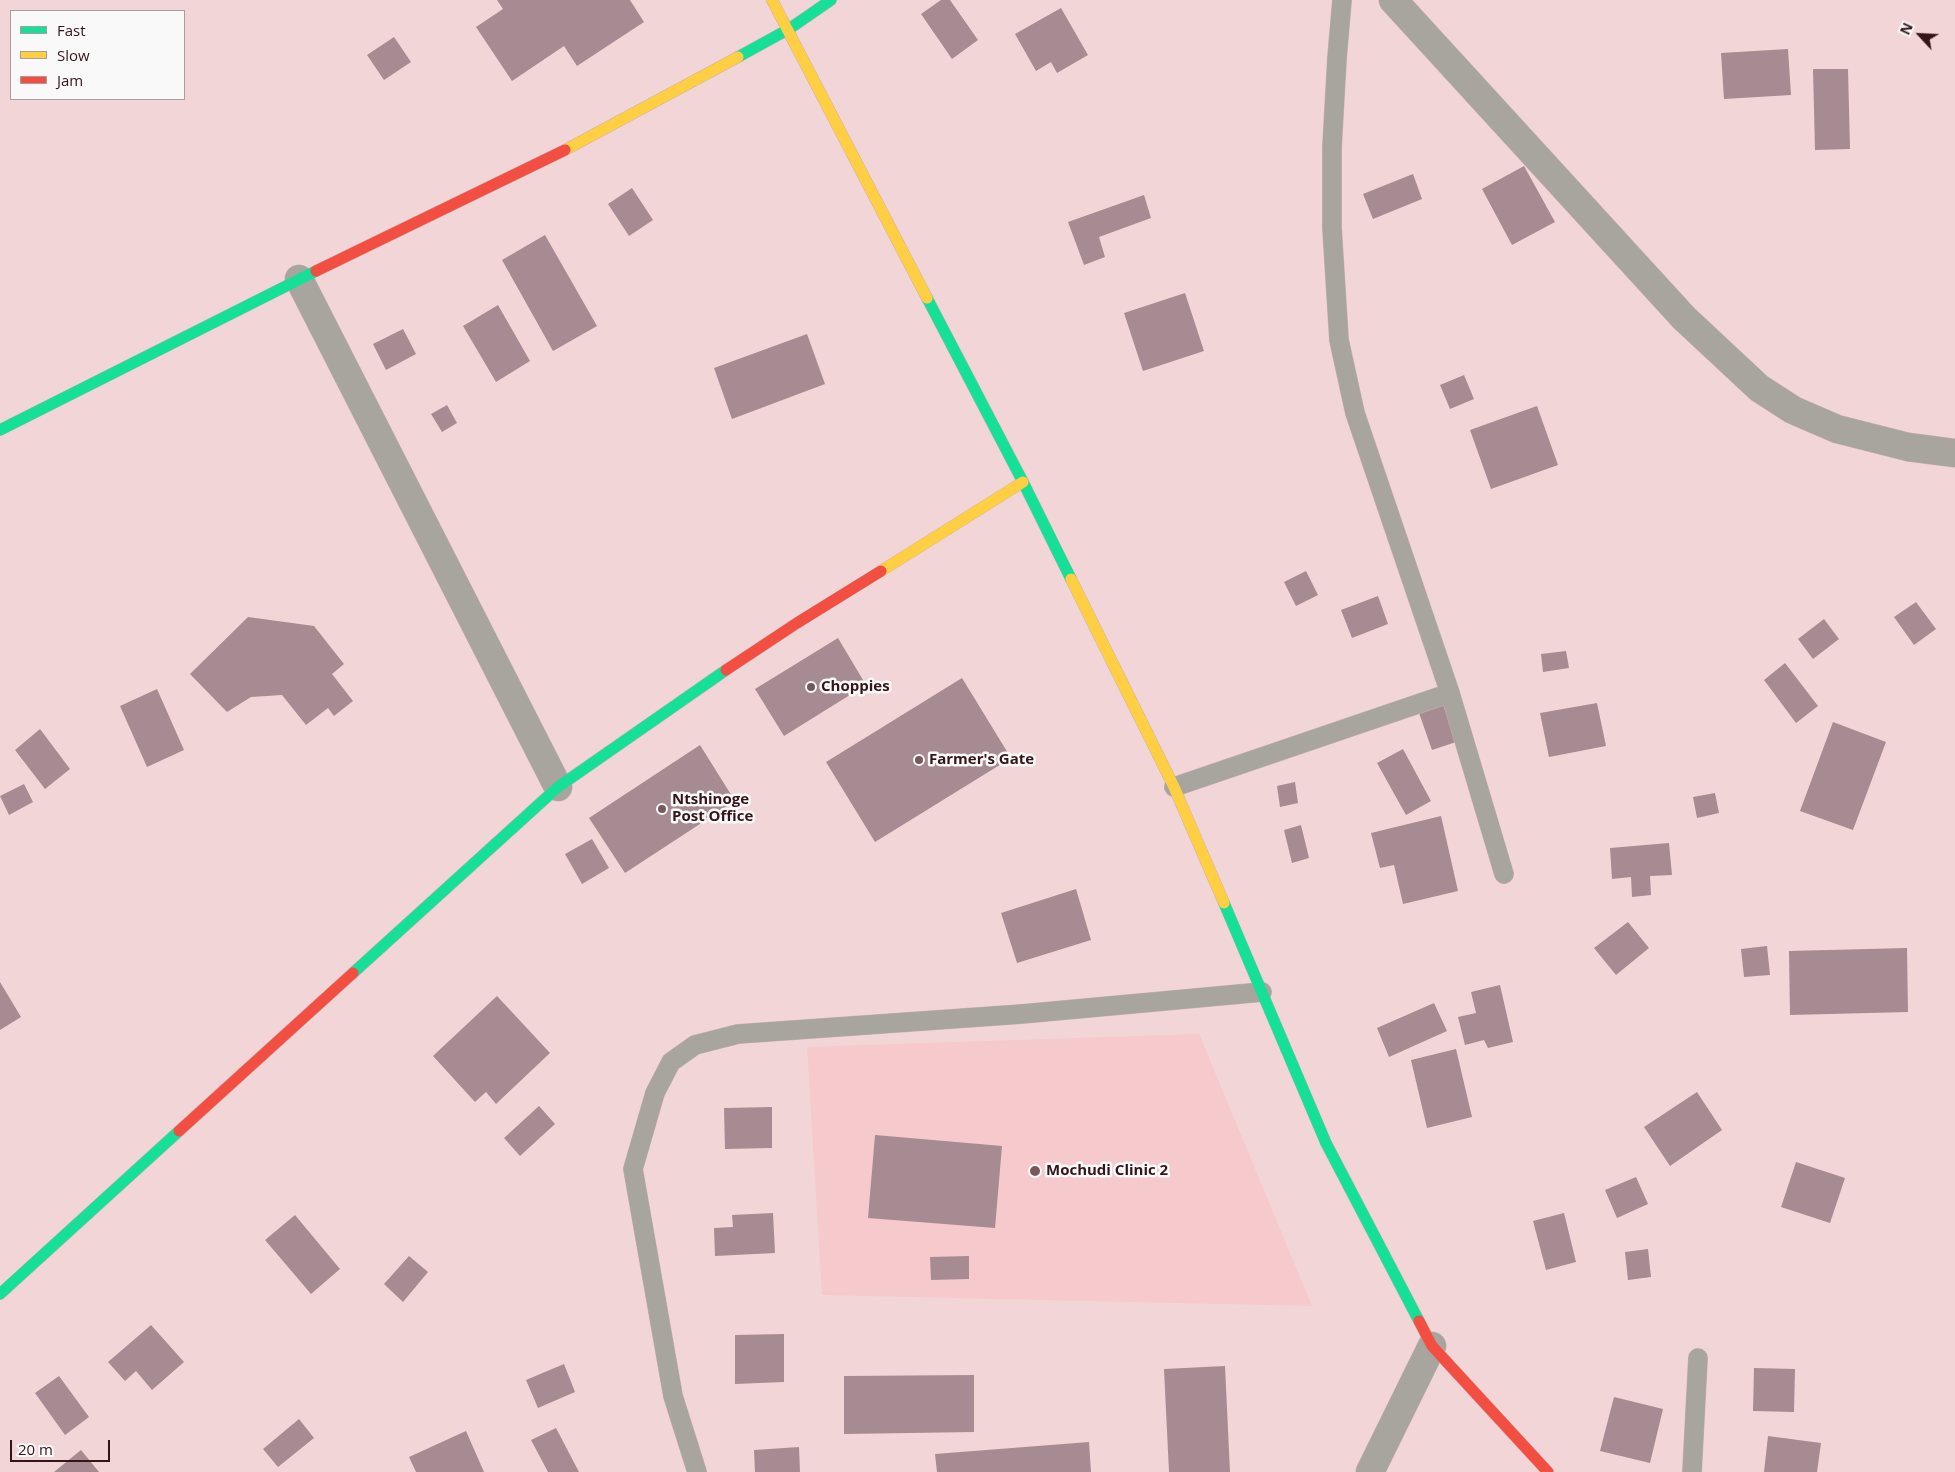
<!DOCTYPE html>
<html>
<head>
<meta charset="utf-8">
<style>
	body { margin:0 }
	#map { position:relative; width:1955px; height:1472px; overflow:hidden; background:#f2d5d6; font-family:"Open Sans",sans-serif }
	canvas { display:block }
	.legend { position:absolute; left:10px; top:10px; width:175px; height:90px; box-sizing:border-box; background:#f9f9f9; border:1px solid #ab9e9f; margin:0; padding:6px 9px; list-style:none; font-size:15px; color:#351519 }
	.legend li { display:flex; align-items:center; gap:10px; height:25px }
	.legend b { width:25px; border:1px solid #ab9e9f }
	.north { position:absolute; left:1895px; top:10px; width:50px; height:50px; -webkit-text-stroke:4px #f9f9f9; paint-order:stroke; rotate:295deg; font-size:14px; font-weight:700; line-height:20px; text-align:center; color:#351519 }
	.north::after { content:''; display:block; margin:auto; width:18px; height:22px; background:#351519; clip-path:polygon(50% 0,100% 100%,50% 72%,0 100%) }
	.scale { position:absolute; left:10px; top:1440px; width:100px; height:22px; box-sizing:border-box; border:2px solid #351519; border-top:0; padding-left:6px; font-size:15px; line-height:18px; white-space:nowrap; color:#351519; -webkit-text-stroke:4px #f9f9f9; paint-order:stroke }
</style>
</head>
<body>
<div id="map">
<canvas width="1955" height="1472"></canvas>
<ul class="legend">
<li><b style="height:6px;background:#16e098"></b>Fast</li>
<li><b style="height:6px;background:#ffcf43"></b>Slow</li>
<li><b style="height:6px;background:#f24e42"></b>Jam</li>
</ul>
<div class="north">N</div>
<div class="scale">20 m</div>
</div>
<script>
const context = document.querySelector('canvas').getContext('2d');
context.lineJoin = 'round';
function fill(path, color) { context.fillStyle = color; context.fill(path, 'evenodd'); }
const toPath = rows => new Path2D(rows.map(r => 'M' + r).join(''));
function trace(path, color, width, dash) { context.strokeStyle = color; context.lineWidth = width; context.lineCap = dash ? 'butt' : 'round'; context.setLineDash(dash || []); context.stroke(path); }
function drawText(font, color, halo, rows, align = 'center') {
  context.font = font + ' "Open Sans",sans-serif'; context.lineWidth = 5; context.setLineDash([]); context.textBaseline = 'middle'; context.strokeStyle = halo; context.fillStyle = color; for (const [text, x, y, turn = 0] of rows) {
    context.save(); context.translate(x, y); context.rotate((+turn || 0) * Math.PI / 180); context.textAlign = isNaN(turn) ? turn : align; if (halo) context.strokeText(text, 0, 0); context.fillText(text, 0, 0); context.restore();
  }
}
fill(toPath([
	[1199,1034,1312,1306,822,1295,807,1047]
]), '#f6c9cc');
fill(toPath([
	[497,0,630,0,644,22,577,66,564,46,512,81,476,27,503,9],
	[941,0,950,0,978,40,952,59,921,14],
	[1061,8,1088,55,1057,73,1051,62,1036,71,1015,34],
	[394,37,411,62,384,80,367,55],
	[1788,49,1791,95,1724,99,1721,53],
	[1813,69,1848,69,1850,149,1815,150],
	[1524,166,1555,222,1512,245,1482,189],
	[1413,174,1422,199,1373,219,1363,194],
	[632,188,653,220,629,236,608,204],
	[1144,195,1151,218,1099,237,1105,257,1084,265,1068,222],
	[545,235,597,326,553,351,502,260],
	[1185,293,1204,351,1143,371,1124,313],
	[498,305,530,361,496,382,463,326],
	[403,329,416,354,386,370,373,344],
	[807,334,825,384,732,419,714,368],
	[1464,375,1474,399,1450,409,1440,385],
	[447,405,457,423,442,432,431,414],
	[1537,406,1558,465,1491,489,1470,430],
	[1306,571,1318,595,1296,606,1284,582],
	[1378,596,1388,624,1352,638,1341,610],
	[1916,602,1936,629,1914,645,1894,617],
	[248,617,314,626,344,664,332,674,353,701,334,716,328,708,306,725,282,695,251,697,227,712,190,674],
	[1824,619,1839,639,1813,659,1798,639],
	[838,638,866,685,784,736,755,689],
	[1566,651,1569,668,1543,672,1541,654],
	[1785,663,1818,706,1796,723,1764,680],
	[962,678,1011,758,875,842,826,762],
	[157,689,184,750,147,767,120,706],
	[1448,699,1462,740,1432,750,1418,710],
	[1597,703,1606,746,1549,757,1540,713],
	[1833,722,1886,742,1853,830,1800,811],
	[40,729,70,769,45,789,15,750],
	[700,745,735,801,625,873,589,818],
	[1403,749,1431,801,1406,815,1377,763],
	[1295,782,1298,803,1280,807,1277,786],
	[24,784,33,802,9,815,0,796],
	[1715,793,1719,813,1697,818,1693,797],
	[1441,816,1458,891,1403,904,1394,865,1380,868,1371,833],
	[1301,825,1309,858,1292,863,1284,830],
	[592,839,609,868,582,884,565,854],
	[1669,843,1672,875,1650,876,1651,895,1632,897,1631,877,1612,879,1610,848],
	[1076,889,1091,940,1017,963,1001,913],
	[1628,922,1649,948,1616,975,1594,948],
	[1767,946,1770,975,1744,977,1741,949],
	[1907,948,1908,1012,1790,1015,1789,951],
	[0,982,21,1017,0,1030],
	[1500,985,1513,1042,1488,1048,1484,1040,1465,1045,1458,1017,1476,1013,1471,992],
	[497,996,550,1053,496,1104,486,1092,475,1102,433,1056],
	[1434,1003,1447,1031,1389,1057,1377,1028],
	[1456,1049,1472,1117,1427,1128,1411,1060],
	[1697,1092,1722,1130,1670,1166,1644,1127],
	[539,1106,555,1124,520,1156,504,1138],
	[772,1107,772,1148,725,1149,724,1108],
	[875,1135,1002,1146,995,1228,868,1218],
	[1796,1162,1845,1178,1830,1223,1781,1207],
	[1636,1177,1648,1204,1617,1218,1605,1190],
	[773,1213,775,1253,715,1256,714,1228,733,1227,732,1215],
	[1564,1213,1576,1262,1546,1270,1533,1221],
	[295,1215,340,1269,311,1294,265,1240],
	[1648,1249,1651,1277,1628,1280,1625,1252],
	[409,1256,428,1272,403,1302,384,1284],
	[969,1256,969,1279,931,1280,930,1257],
	[151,1325,184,1362,152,1390,136,1371,125,1381,108,1362],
	[784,1334,784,1382,735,1384,735,1335],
	[564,1364,575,1392,538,1408,526,1380],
	[1225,1366,1230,1472,1169,1472,1164,1369],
	[1754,1368,1795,1369,1794,1412,1753,1411],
	[974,1375,974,1432,844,1434,844,1376],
	[59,1376,89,1417,65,1435,35,1393],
	[1614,1397,1663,1409,1650,1463,1600,1451],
	[299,1419,314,1438,278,1467,263,1449],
	[556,1428,579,1472,548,1472,531,1440],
	[466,1431,484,1472,416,1472,409,1457],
	[1768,1436,1821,1443,1817,1472,1764,1472],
	[1089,1442,1091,1472,937,1472,935,1454],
	[799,1447,800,1472,755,1472,754,1450],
	[81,1450,99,1472,54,1472]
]), '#a68b92');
const lane = toPath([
	[1342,0,1337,58,1332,147,1332,228,1339,340,1355,413,1450,693,1504,874],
	[1174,787,1450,693],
	[697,1472,673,1396,633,1169,655,1093,671,1062,695,1045,738,1034,1022,1014,1262,992],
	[1692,1472,1698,1358]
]);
const street = toPath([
	[1393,0,1684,318,1759,388,1793,410,1837,429,1908,447,1955,453],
	[299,279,558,787],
	[1370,1472,1432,1346]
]);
const fast = toPath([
	[738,57,789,29,831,0],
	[927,298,1023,482,1071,579],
	[0,430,316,271],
	[1224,903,1326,1143,1419,1321],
	[353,973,558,787,726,670],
	[0,1294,179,1131]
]);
const slow = toPath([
	[772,0,927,298],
	[565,150,738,57],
	[881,571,1023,482],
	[1071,579,1174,787,1224,903]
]);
const jam = toPath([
	[316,271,565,150],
	[726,670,797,623,881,571],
	[179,1131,353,973],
	[1419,1321,1432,1346,1548,1472]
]);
trace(lane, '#cab1b3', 20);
trace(street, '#cab1b3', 29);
trace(fast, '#cab1b3', 12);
trace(slow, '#cab1b3', 12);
trace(jam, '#cab1b3', 12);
trace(lane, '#a8a59e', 19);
trace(street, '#a8a59e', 28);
trace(fast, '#16e098', 11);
trace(slow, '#ffcf43', 11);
trace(jam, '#f24e42', 11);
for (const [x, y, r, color] of [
	[811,687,5,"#77585b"],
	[919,760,5,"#77585b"],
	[662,809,5,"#77585b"],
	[1035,1171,6,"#77585b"]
]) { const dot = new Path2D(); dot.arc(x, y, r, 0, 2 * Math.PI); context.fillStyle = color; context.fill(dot); trace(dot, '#f9f9f9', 2); }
drawText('bold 15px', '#351519', '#f9f9f9', [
	["Choppies",821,687],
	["Farmer's Gate",929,760],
	["Ntshinoge",672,800],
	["Post Office",672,817],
	["Mochudi Clinic 2",1046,1171]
], 'left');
</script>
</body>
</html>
